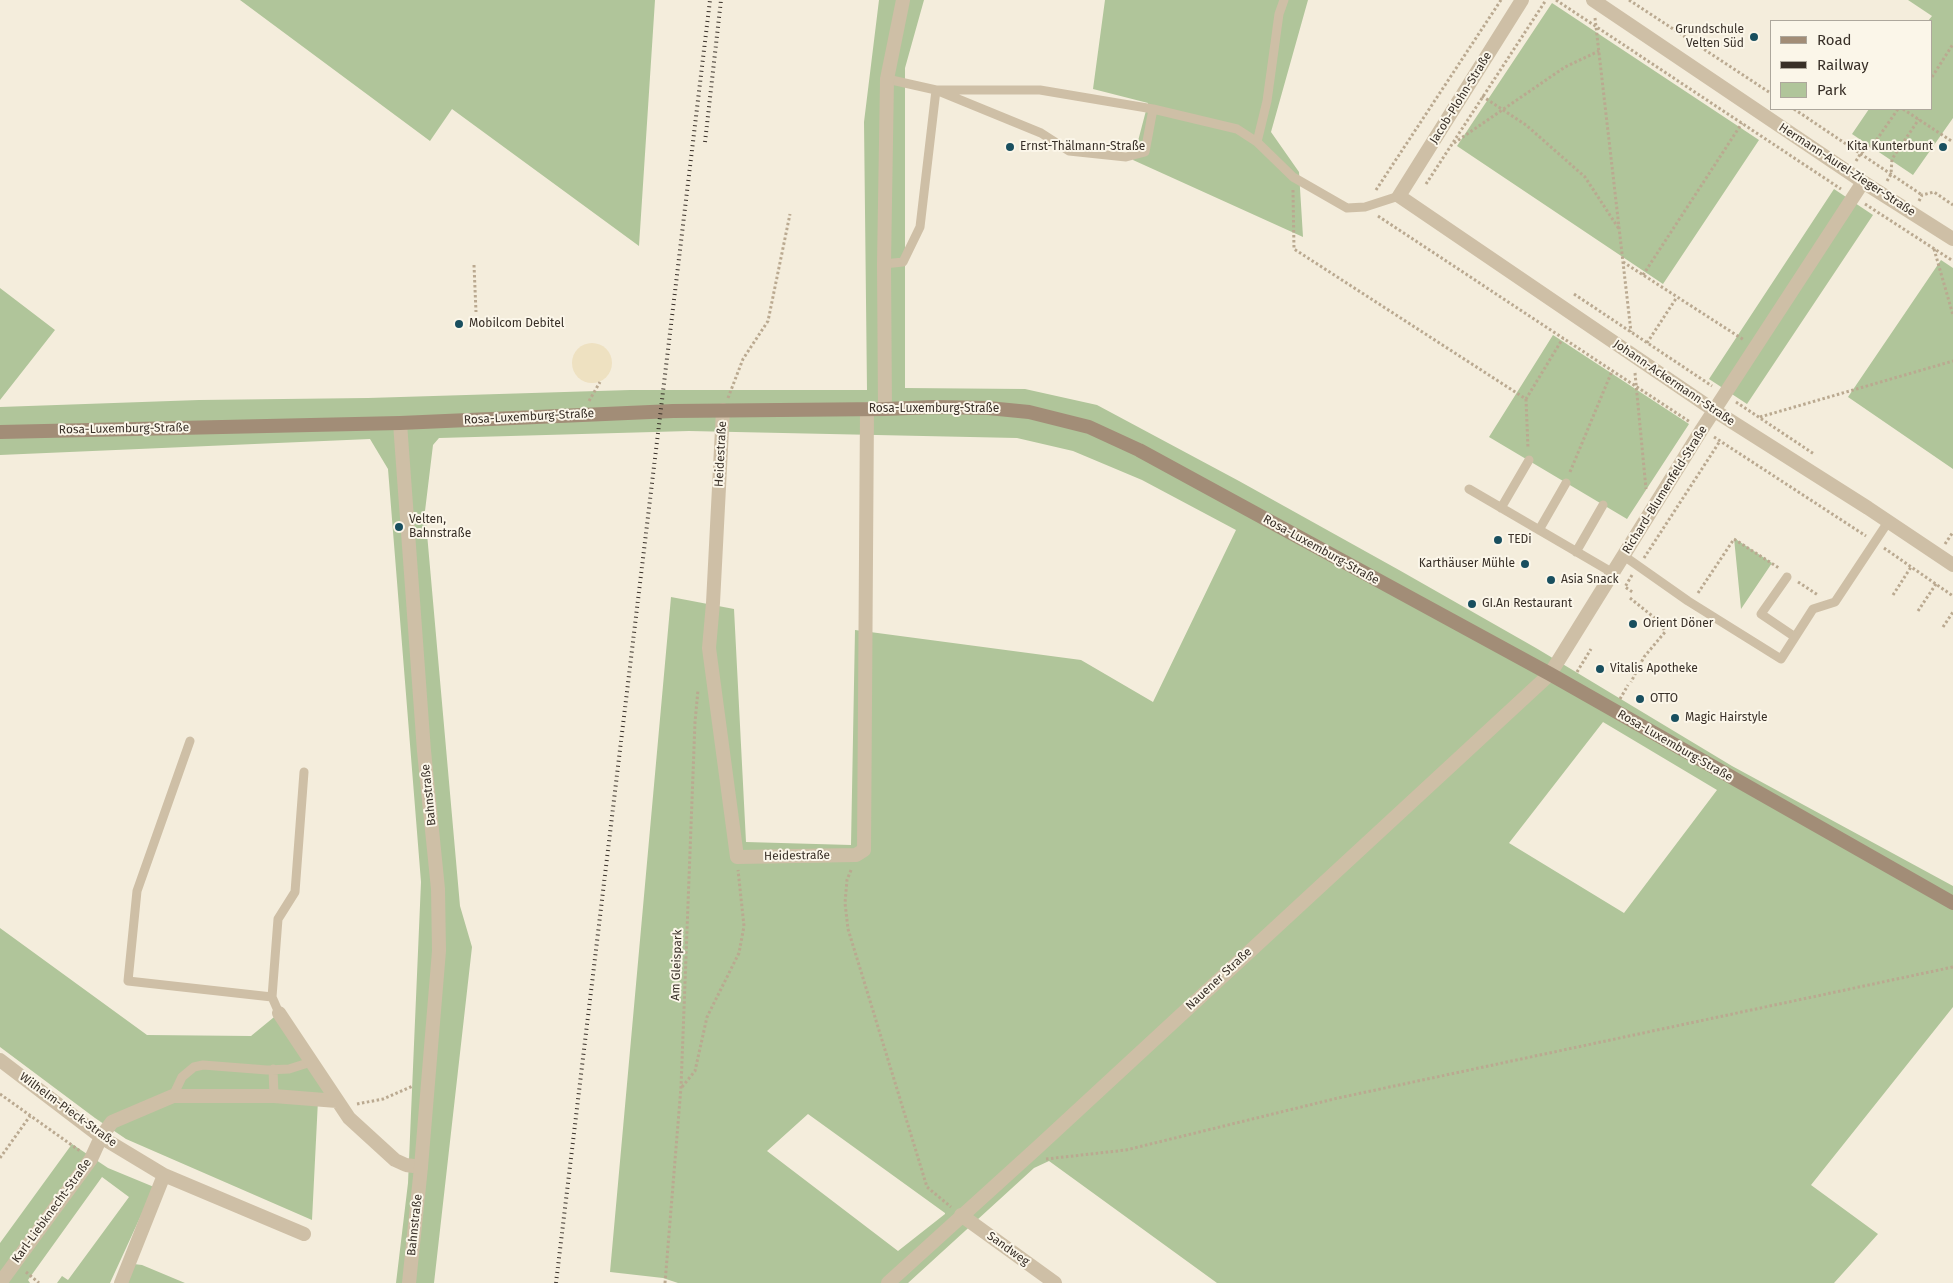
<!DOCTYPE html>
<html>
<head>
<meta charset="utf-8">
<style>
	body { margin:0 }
	#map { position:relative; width:1953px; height:1283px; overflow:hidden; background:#f4eddc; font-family:"Fira Sans",sans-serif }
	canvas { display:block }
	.legend { position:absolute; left:1770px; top:20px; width:162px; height:90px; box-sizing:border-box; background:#fbf6e9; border:1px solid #ada79c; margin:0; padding:6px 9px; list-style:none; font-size:15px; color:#393028 }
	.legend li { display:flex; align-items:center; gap:10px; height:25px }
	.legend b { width:25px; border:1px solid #ada79c }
</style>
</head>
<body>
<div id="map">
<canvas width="1953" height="1283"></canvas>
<ul class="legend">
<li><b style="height:6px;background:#a28d77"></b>Road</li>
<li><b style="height:6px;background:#393028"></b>Railway</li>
<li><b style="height:14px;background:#b0c59a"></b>Park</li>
</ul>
</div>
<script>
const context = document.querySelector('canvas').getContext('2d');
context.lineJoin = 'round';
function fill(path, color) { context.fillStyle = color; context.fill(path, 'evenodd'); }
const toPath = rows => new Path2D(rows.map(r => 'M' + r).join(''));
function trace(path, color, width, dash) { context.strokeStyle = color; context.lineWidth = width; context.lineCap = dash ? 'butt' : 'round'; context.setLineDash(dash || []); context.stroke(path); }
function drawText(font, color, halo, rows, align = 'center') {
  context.font = font + ' "Fira Sans",sans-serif'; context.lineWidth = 4; context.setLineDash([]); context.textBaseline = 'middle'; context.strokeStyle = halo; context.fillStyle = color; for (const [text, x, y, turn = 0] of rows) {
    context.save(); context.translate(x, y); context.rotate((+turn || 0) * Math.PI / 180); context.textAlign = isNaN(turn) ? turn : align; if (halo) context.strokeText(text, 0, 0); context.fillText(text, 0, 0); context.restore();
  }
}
fill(toPath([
	[240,0,655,0,639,246,452,109,430,141],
	[879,0,924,0,905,68,905,388,1025,389,1097,405,1239,481,1399,570,1536,648,1732,766,1953,886,1953,1007,1811,1185,1878,1234,1834,1283,1217,1283,1049,1161,1034,1168,908,1283,678,1283,663,1278,610,1272,671,597,734,609,746,842,851,845,855,630,1081,660,1153,702,1236,530,1142,480,1073,451,1017,438,689,431,439,438,433,445,425,511,460,906,472,947,434,1283,396,1283,408,1183,421,882,388,469,370,439,0,455,0,407,199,400,368,398,630,390,867,390,864,122],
	[1603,722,1717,790,1624,913,1509,843],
	[808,1114,945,1213,945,1214,898,1251,767,1151],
	[1105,0,1308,0,1271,132,1299,172,1303,237,1133,160,1148,103,1093,89],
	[1908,0,1953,0,1953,118,1913,175,1852,134,1869,109,1932,109,1932,21,1928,21,1932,16],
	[1552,3,1759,140,1663,284,1457,146],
	[1834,189,1873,215,1747,404,1709,379],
	[1941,260,1953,268,1953,469,1848,397],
	[0,288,55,330,0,400],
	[1553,335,1689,424,1627,519,1489,437],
	[1734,538,1772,563,1741,609],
	[0,928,147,1035,251,1036,279,1013,337,1101,318,1100,312,1220,126,1139,95,1118,0,1047],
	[72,1144,108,1168,154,1187,110,1283,57,1283,62,1276,68,1280,129,1197,102,1177,28,1280,30,1283,0,1283,0,1243],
	[134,1264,142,1265,185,1283,126,1283]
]), '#b0c59a');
fill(toPath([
	'572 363a20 20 0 1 1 40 0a20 20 0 1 1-40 0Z'
]), '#eee1c1');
trace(toPath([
	[1556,0,1841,189],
	[1629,0,1772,94],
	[1595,18,1631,332],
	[1932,77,1953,44],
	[1482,96,1526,125,1585,177,1619,229],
	[1794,109,1922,195],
	[1903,109,1953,142],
	[1454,143,1565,67,1599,51],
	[1856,161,1861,153,1873,145,1898,109],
	[1887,181,1891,174,1892,159,1919,119],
	[1426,184,1546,0],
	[1293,190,1294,249,1526,399,1563,338],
	[1376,190,1501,0],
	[1919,201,1922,195,1934,192,1953,205],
	[1865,204,1953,261],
	[1378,216,1690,422],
	[1934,249,1953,315],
	[1623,262,1744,340],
	[474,265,476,312],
	[1643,275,1742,123],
	[1574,294,1712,386],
	[1647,343,1677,297],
	[1635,373,1646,489],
	[728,398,743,359,768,321,790,214],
	[1526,399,1528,448],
	[589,401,600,382],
	[1736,402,1814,454],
	[1760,417,1953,361],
	[1714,437,1866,536],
	[1570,472,1612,371],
	[1945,544,1953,532],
	[1884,548,1953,596],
	[1644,558,1720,441],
	[1632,575,1625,587,1634,593],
	[1798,582,1818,595],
	[1698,593,1734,539,1779,568],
	[1893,595,1911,567],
	[1630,598,1661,623,1665,632,1644,657,1631,682],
	[1918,611,1936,584],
	[1943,627,1953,612],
	[1577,672,1591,649],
	[1620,699,1628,685],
	[851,870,847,880,845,903,848,929,927,1187,951,1207],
	[682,1087,695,1071,707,1017,739,953,744,926,738,870],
	[0,1094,80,1151],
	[357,1104,383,1099,413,1086],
	[0,1158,30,1116],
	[1046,1159,1126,1150,1338,1098,1953,967],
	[26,1272,39,1283],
	[665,1283,681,1087,695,722,698,690]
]), '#baa990', 3, [2.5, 2.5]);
trace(toPath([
	[1284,0,1279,14,1267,101,1257,142,1293,177,1347,208,1365,207,1399,196],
	[887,79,936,90,1040,90,1153,109,1237,129,1257,142],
	[884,264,903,262,920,227,936,90,1041,133,1069,151,1126,157,1145,152,1153,109],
	[1469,489,1613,573],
	[1501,508,1529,460],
	[1539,530,1566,483],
	[1576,552,1603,505],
	[1624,556,1688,601,1781,659,1813,609,1835,602,1888,522],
	[1787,577,1761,614,1795,637],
	[190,741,137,891,128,981,272,997],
	[279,1013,272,997,278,919,295,892,304,772],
	[273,1069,274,1096],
	[173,1096,182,1077,194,1067,203,1065,267,1070,289,1069,311,1062]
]), '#cebfa6', 9);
trace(toPath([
	[1522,0,1399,196,1715,411,1868,508,1953,565],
	[1593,0,1863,182,1953,239],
	[885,409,884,264,887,79,903,0],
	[723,410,713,603,709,648,737,857,856,855,864,850,867,409],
	[279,1013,349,1118,395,1160,406,1165,421,1167],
	[0,1060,101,1137,164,1175,304,1234],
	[961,1215,1055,1283],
	[0,1283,91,1159,101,1137,112,1122,173,1096,274,1096,337,1101],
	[121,1283,164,1175],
	[888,1283,1038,1147,1550,674,1702,429,1863,182]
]), '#cebfa6', 14);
trace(toPath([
	[400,423,424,751,438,889,439,951,421,1167,409,1283]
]), '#cebfa6', 14);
trace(toPath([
	[0,432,400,423,673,411,885,409,934,407,988,408,1029,412,1089,427,1139,450,1550,674,1953,903]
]), '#a28d77', 14);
trace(toPath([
	[705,142,721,0],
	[556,1283,710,0]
]), '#393028', 4, [1, 4]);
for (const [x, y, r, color] of [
	[1754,37,5,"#194f5f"],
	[1010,147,5,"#194f5f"],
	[1943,147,5,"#194f5f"],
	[459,324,5,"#194f5f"],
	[399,527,5,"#194f5f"],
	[1498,540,5,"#194f5f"],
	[1525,564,5,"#194f5f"],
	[1551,580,5,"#194f5f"],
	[1472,604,5,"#194f5f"],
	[1633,624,5,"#194f5f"],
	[1600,669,5,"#194f5f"],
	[1640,699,5,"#194f5f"],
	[1675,718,5,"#194f5f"]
]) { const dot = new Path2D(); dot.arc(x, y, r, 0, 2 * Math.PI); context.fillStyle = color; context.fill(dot); trace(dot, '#fbf6e9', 2); }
drawText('12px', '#393028', '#fbf6e9', [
	["Grundschule",1744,30,"right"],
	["Velten Süd",1744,44,"right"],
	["Ernst-Thälmann-Straße",1020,147],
	["Kita Kunterbunt",1933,147,"right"],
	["Mobilcom Debitel",469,324],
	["Velten,",409,520],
	["Bahnstraße",409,534],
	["TEDi",1508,540],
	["Karthäuser Mühle",1515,564,"right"],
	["Asia Snack",1561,580],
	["GI.An Restaurant",1482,604],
	["Orient Döner",1643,624],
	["Vitalis Apotheke",1610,669],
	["OTTO",1650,699],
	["Magic Hairstyle",1685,718]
], 'left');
drawText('12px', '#393028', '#fbf6e9', [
	["Jacob-Plohn-Straße",1461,98,-58],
	["Hermann-Aurel-Zieger-Straße",1847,170,33],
	["Johann-Ackermann-Straße",1674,383,34],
	["Rosa-Luxemburg-Straße",934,409],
	["Rosa-Luxemburg-Straße",529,417,-3],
	["Rosa-Luxemburg-Straße",124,429,-1],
	["Heidestraße",721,454,-87],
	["Richard-Blumenfeld-Straße",1665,490,-58],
	["Rosa-Luxemburg-Straße",1321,550,29],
	["Rosa-Luxemburg-Straße",1675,746,30],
	["Bahnstraße",429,795,-96],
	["Heidestraße",797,856,-1],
	["Am Gleispark",677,965,-88],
	["Nauener Straße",1219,979,-43],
	["Wilhelm-Pieck-Straße",68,1110,36],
	["Karl-Liebknecht-Straße",52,1211,-54],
	["Bahnstraße",415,1225,-84],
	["Sandweg",1008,1249,36]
]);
</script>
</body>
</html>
